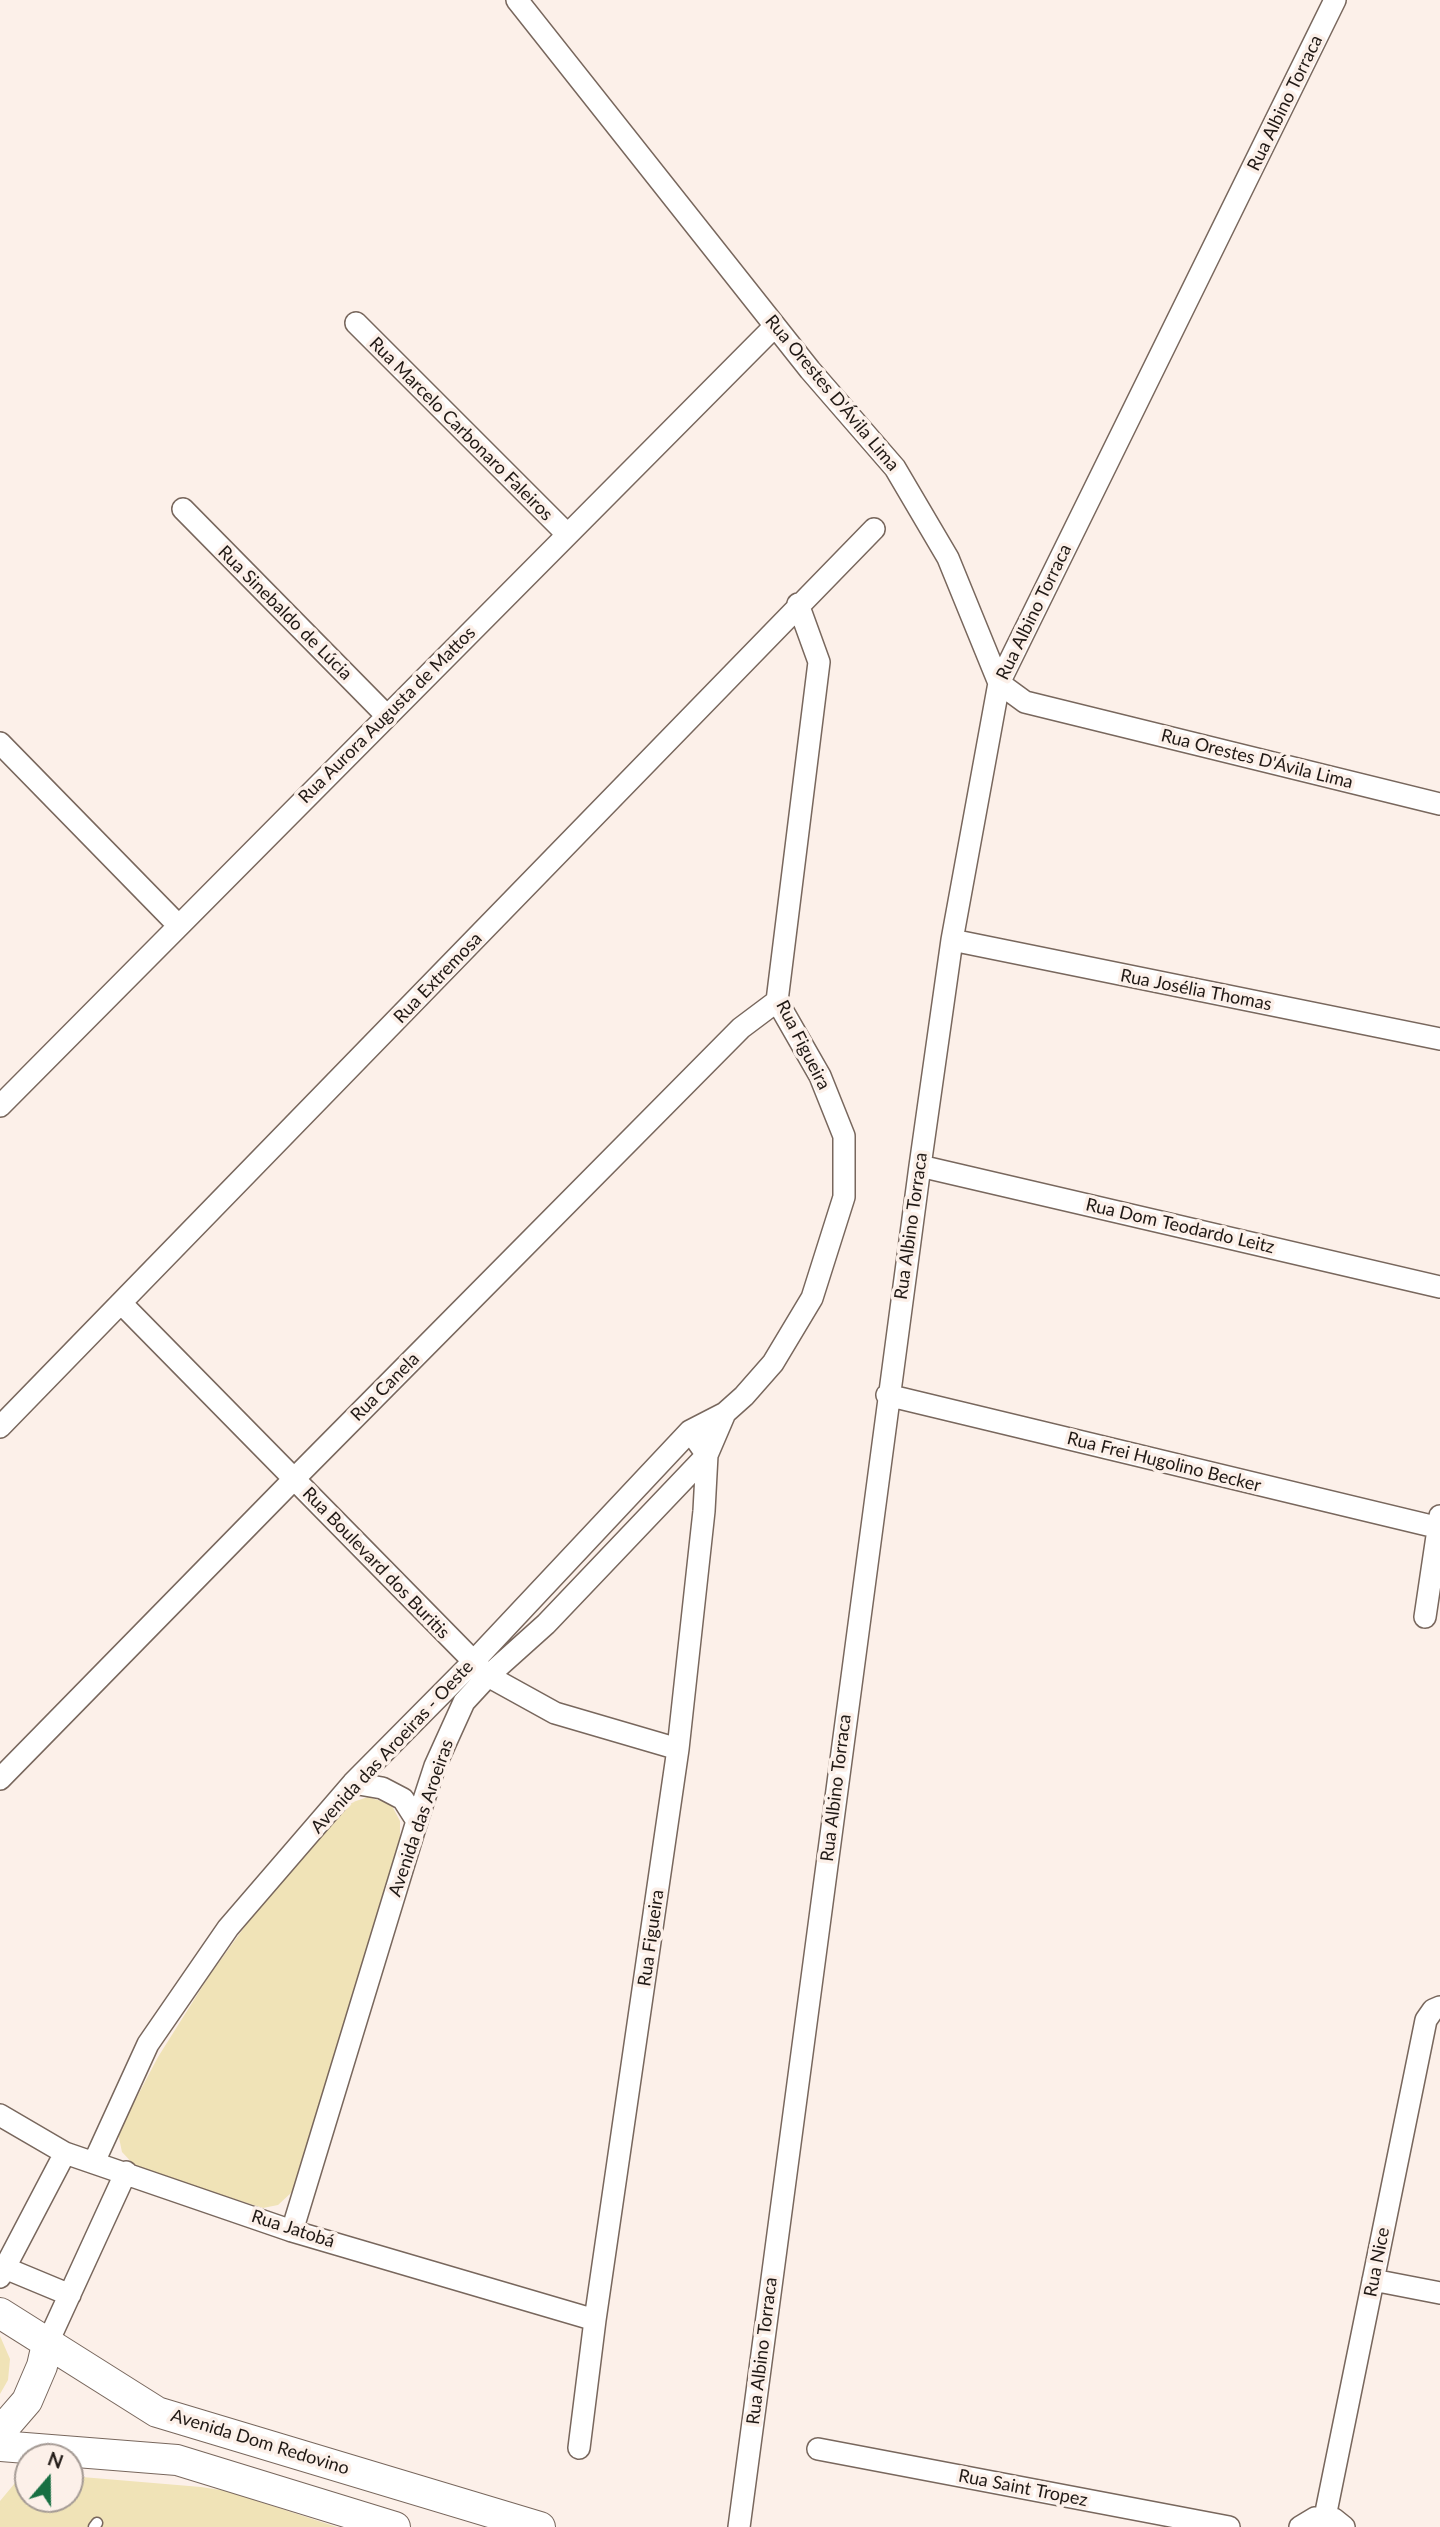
<!DOCTYPE html>
<html>
<head>
<meta charset="utf-8">
<style>
	body { margin:0 }
	#map { position:relative; width:1440px; height:2527px; overflow:hidden; background:#fcf0e9; font-family:Lato,sans-serif }
	canvas { display:block }
	.north { position:absolute; left:14px; top:2443px; width:70px; height:70px; box-sizing:border-box; background:#fcf0e9; border:2px solid #a49a94; border-radius:50%; rotate:20deg; font-size:19px; font-weight:700; line-height:28px; text-align:center; color:#201915 }
	.north::after { content:''; display:block; margin:auto; width:24px; height:32px; background:#186f42; clip-path:polygon(50% 0,100% 100%,50% 72%,0 100%) }
</style>
</head>
<body>
<div id="map">
<canvas width="1440" height="2527"></canvas>
<div class="north">N</div>
</div>
<script>
const context = document.querySelector('canvas').getContext('2d');
context.lineJoin = 'round';
function fill(path, color) { context.fillStyle = color; context.fill(path, 'evenodd'); }
const toPath = rows => new Path2D(rows.map(r => 'M' + r).join(''));
function trace(path, color, width, dash) { context.strokeStyle = color; context.lineWidth = width; context.lineCap = dash ? 'butt' : 'round'; context.setLineDash(dash || []); context.stroke(path); }
function drawText(font, color, halo, rows, align = 'center') {
  context.font = font + ' Lato,sans-serif'; context.lineWidth = 7; context.setLineDash([]); context.textBaseline = 'middle'; context.strokeStyle = halo; context.fillStyle = color; for (const [text, x, y, turn = 0] of rows) {
    context.save(); context.translate(x, y); context.rotate((+turn || 0) * Math.PI / 180); context.textAlign = isNaN(turn) ? turn : align; if (halo) context.strokeText(text, 0, 0); context.fillText(text, 0, 0); context.restore();
  }
}
fill(toPath([
	[368,1797,391,1804,400,1821,400,1840,292,2192,278,2205,263,2208,137,2168,122,2152,118,2133,158,2057,209,1976,248,1922,301,1856,350,1803],
	[0,2336,10,2359,8,2380,0,2394],
	[28,2474,28,2499,70,2499,70,2476,201,2487,227,2491,337,2527,0,2527,0,2501,20,2477]
]), '#f0e3b7');
const lane = toPath([
	[94,2527,97,2523]
]);
const street = toPath([
	[517,0,810,370,895,468,948,558,999,683,1025,702,1440,804],
	[356,323,567,534],
	[183,509,387,716],
	[0,743,179,926],
	[952,940,1440,1039],
	[0,1106,775,326],
	[920,1166,1440,1287],
	[121,1303,488,1676,555,1713,678,1749],
	[887,1395,1440,1528],
	[0,1427,874,529],
	[1425,1617,1440,1516],
	[0,1779,294,1479,741,1028,777,1001],
	[353,1783,382,1788,403,1799,417,1821],
	[0,2115,65,2153,292,2231,595,2320],
	[94,2162,148,2044,228,1928,353,1783,473,1662,690,1431,725,1413,744,1396,773,1363,812,1298,844,1197,844,1136,820,1076,777,1001,819,662,798,604],
	[292,2231,417,1821,435,1766,464,1702,488,1676,546,1624,707,1455,725,1413],
	[5,2268,70,2295],
	[0,2277,65,2153],
	[1373,2280,1440,2293],
	[47,2344,126,2172],
	[579,2448,595,2320,678,1749,704,1511,707,1455,690,1431],
	[818,2449,1229,2527],
	[1325,2517,1426,2020,1433,2010,1440,2007],
	[739,2527,920,1166,952,940,999,683,1335,0],
	[1300,2527,1315,2518,1325,2517,1334,2519,1344,2527]
]);
const secondary = toPath([
	[0,2313,157,2412,540,2527],
	[0,2428,8,2423,27,2401,42,2366,47,2344],
	[0,2446,177,2460,395,2527]
]);
trace(lane, '#78675d', 13);
trace(street, '#78675d', 24);
trace(secondary, '#78675d', 32);
trace(lane, '#fff', 10);
trace(street, '#fff', 21);
trace(secondary, '#fff', 30);
drawText('18px', '#201915', '#fcf0e9', [
	["Rua Albino Torraca",1285,103,-64],
	["Rua Orestes D'Ávila Lima",832,393,50],
	["Rua Marcelo Carbonaro Faleiros",461,429,45],
	["Rua Albino Torraca",1034,612,-64],
	["Rua Sinebaldo de Lúcia",285,613,45],
	["Rua Aurora Augusta de Mattos",387,715,-45],
	["Rua Orestes D'Ávila Lima",1257,759,14],
	["Rua Extremosa",438,978,-46],
	["Rua Josélia Thomas",1196,990,11],
	["Rua Figueira",803,1045,63],
	["Rua Albino Torraca",911,1226,-82],
	["Rua Dom Teodardo Leitz",1180,1226,13],
	["Rua Canela",385,1387,-45],
	["Rua Frei Hugolino Becker",1164,1462,14],
	["Rua Boulevard dos Buritis",376,1563,46],
	["Avenida das Aroeiras - Oeste",392,1747,-47],
	["Rua Albino Torraca",836,1788,-83],
	["Avenida das Aroeiras",421,1818,-71],
	["Rua Figueira",651,1938,-82],
	["Rua Jatobá",293,2229,18],
	["Rua Nice",1377,2262,-79],
	["Rua Albino Torraca",762,2351,-83],
	["Avenida Dom Redovino",260,2442,17],
	["Rua Saint Tropez",1023,2488,11]
]);
</script>
</body>
</html>
